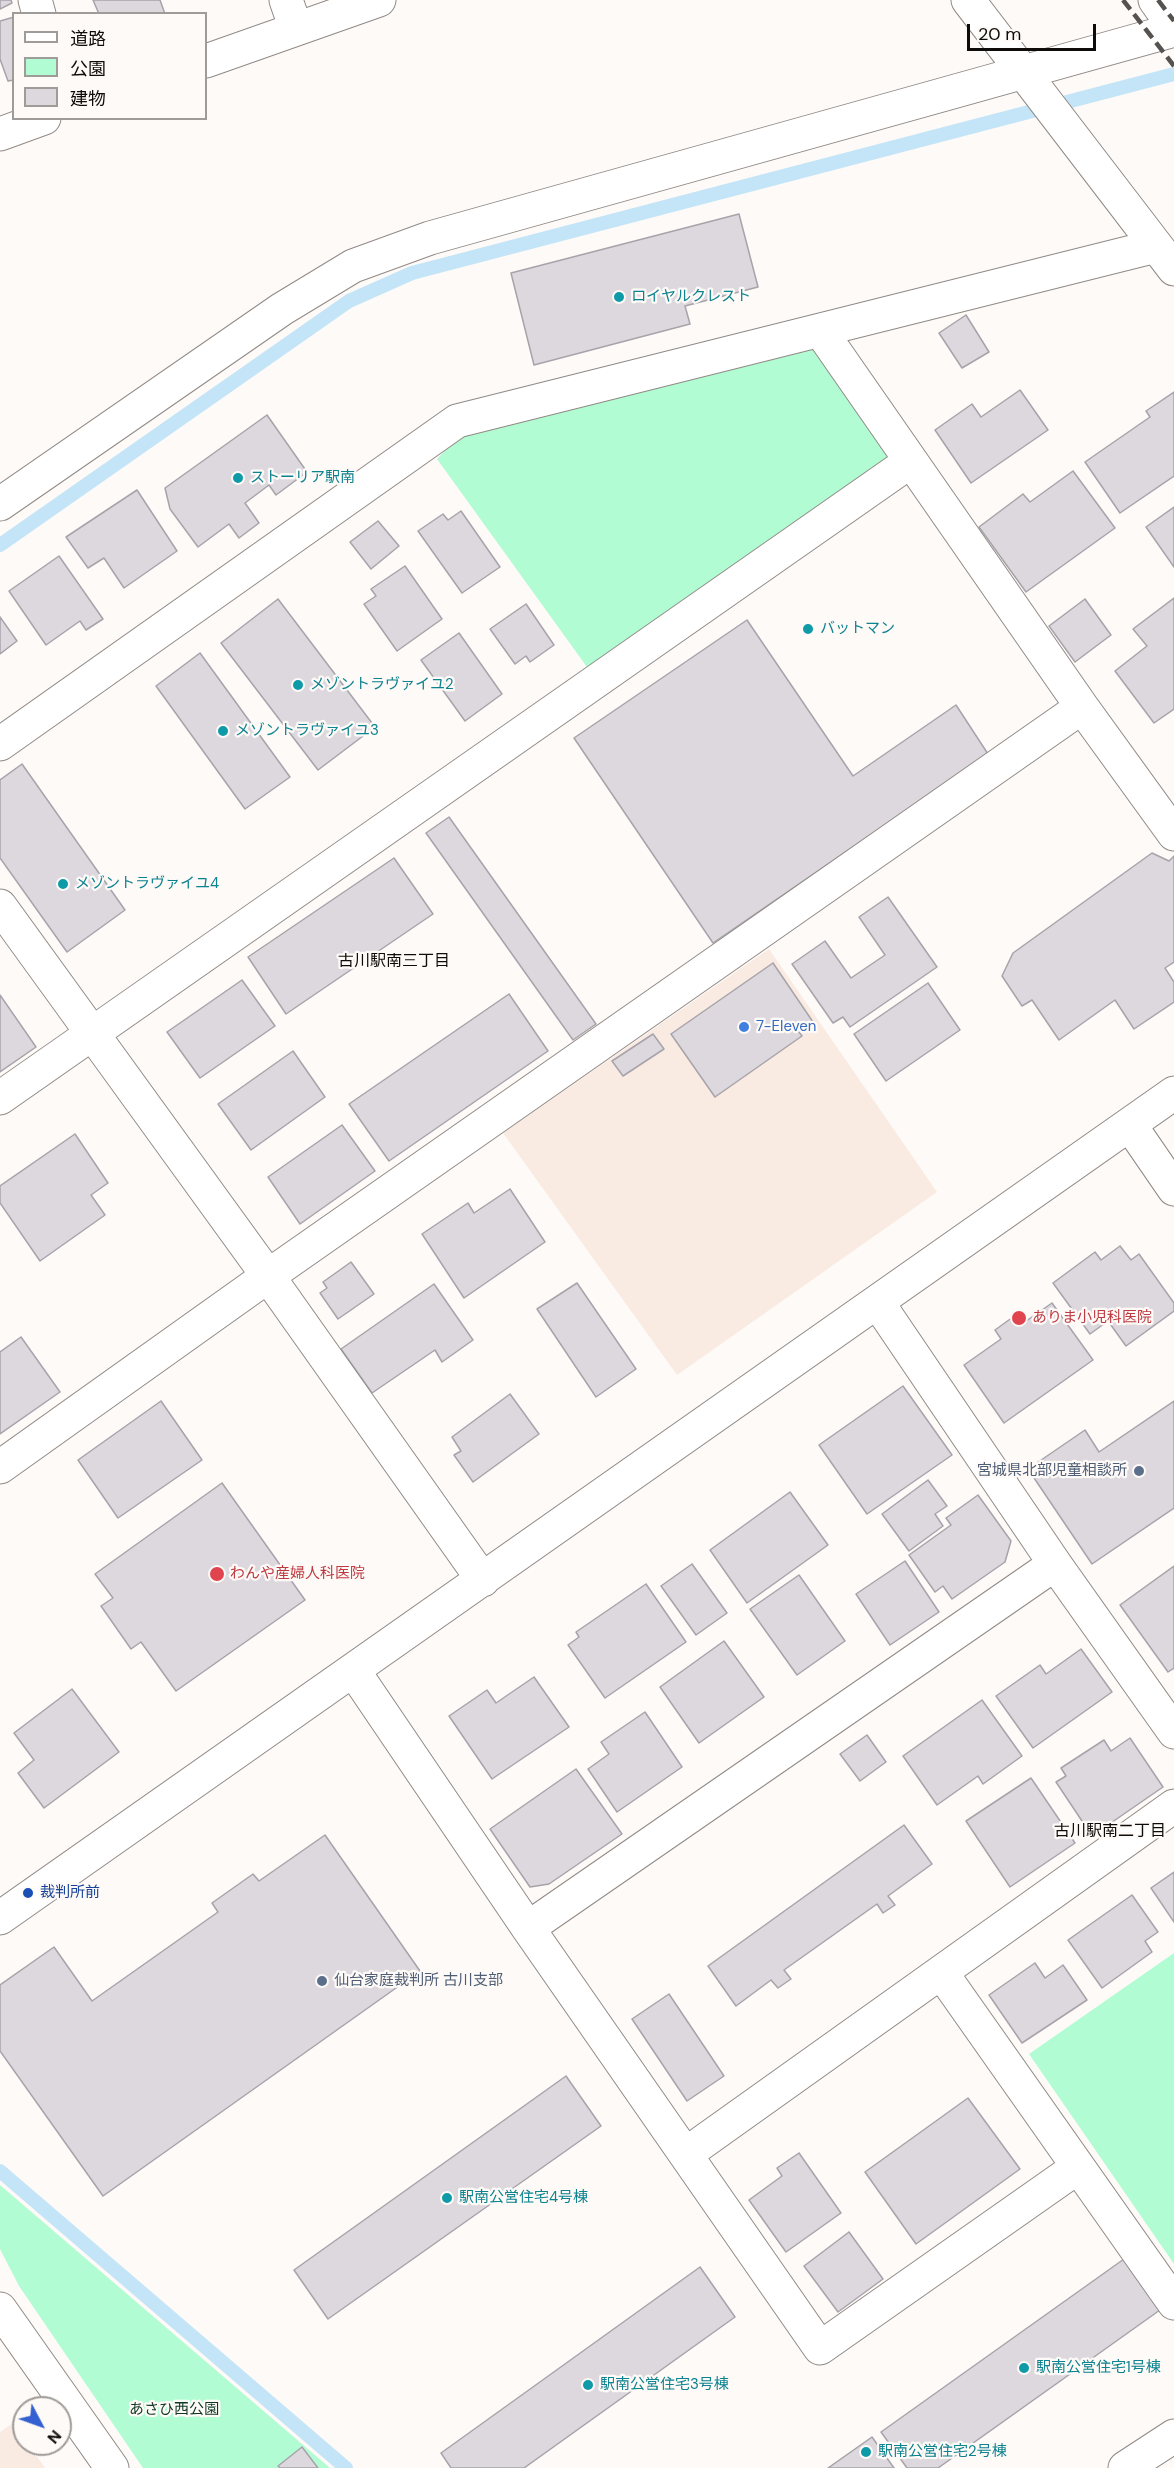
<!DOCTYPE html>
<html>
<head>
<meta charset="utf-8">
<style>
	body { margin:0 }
	#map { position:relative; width:1174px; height:2468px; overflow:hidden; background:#fefaf7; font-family:"DM Sans","Noto Sans JP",sans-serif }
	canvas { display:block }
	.legend { position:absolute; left:12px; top:12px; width:195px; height:108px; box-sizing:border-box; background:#fefaf7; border:2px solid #9e9b98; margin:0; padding:8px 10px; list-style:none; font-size:18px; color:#0e0c0a }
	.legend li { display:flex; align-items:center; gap:12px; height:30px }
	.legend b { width:30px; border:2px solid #9e9b98 }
	.north { position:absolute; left:12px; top:2396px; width:60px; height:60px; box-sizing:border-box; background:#fefaf7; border:2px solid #9e9b98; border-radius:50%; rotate:131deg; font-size:16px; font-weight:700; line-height:24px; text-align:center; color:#0e0c0a }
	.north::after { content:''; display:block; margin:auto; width:21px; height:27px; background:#3361d1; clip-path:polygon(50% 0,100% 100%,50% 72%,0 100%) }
	.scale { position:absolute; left:967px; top:24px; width:129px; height:27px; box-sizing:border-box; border:3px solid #0e0c0a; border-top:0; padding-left:8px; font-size:18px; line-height:21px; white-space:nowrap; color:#0e0c0a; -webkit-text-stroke:4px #fefaf7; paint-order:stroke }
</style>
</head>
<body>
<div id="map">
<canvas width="1174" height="2468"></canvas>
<ul class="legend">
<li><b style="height:8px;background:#fff"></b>道路</li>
<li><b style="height:16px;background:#b2fcd4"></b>公園</li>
<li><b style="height:16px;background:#dcd8de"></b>建物</li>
</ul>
<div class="north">N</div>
<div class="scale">20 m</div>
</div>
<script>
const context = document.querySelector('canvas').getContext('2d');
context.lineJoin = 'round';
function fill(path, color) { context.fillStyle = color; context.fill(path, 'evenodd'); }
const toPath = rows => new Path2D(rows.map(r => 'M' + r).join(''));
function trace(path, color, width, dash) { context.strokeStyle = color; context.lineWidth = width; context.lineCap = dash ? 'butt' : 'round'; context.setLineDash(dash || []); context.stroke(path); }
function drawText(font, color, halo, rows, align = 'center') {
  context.font = font + ' "DM Sans","Noto Sans JP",sans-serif'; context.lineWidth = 4.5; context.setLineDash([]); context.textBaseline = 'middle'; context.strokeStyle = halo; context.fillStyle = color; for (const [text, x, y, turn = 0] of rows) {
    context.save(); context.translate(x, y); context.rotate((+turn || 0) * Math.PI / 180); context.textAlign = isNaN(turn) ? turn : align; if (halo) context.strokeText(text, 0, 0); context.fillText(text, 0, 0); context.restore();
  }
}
fill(toPath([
	[769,949,937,1192,677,1375,503,1133],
	[13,2423,24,2438,24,2444,28,2444,45,2468,0,2468,0,2432]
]), '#f9ebe2');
fill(toPath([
	[804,342,830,365,887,448,889,459,592,674,437,459,456,439],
	[1174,1953,1174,2264,1029,2054],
	[0,2185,330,2468,143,2468,19,2286,0,2249]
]), '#b2fcd4');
trace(toPath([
	[0,545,349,301,412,273,1174,74],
	[0,2171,346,2468]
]), '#c4e5f7', 14);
const building = toPath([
	[0,0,11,0,12,3,0,9,0,0],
	[93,0,160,0,165,14,99,14,93,0],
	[14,17,14,80,8,81,0,59,0,21,14,17],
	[739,214,758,287,685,306,690,324,534,365,511,273,739,214],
	[966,315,989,352,962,368,939,333,966,315],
	[1020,390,1048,430,971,483,935,430,972,404,981,417,1020,390],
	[1174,392,1174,476,1120,513,1085,462,1150,417,1146,411,1174,392],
	[267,415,307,472,276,495,269,485,245,503,259,523,239,538,229,524,198,547,170,509,165,488,267,415],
	[1073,471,1115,528,1026,592,979,527,1023,494,1030,502,1073,471],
	[137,490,177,551,124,588,104,558,88,568,66,537,137,490],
	[1174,507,1174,567,1146,527,1174,507],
	[461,511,500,567,462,593,418,531,443,514,448,520,461,511],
	[378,521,399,546,371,569,350,542,378,521],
	[59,556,103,619,86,630,80,621,46,645,9,591,59,556],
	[405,566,442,619,397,651,364,604,376,596,371,589,405,566],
	[1174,598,1174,709,1154,723,1115,671,1147,646,1133,629,1174,598],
	[278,599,375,727,318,770,221,643,278,599],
	[1085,599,1111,635,1075,662,1049,626,1085,599],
	[526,604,554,645,530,662,526,656,515,664,490,629,526,604],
	[0,617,17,641,0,654,0,617],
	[747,620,853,776,956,705,988,754,713,943,574,738,747,620],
	[459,633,502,694,465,721,421,660,459,633],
	[200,653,290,777,245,809,156,686,200,653],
	[22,764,125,910,67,952,0,858,0,780,22,764],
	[449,817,596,1024,573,1040,426,833,449,817],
	[1152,853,1169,861,1174,856,1174,962,1165,968,1174,982,1174,1002,1134,1029,1115,1000,1059,1040,1032,1000,1022,1006,1002,976,1013,953,1152,853],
	[394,858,433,914,286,1014,248,957,394,858],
	[888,897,937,967,850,1027,843,1017,833,1023,792,964,825,941,851,978,885,955,859,917,888,897],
	[773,963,813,1022,799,1032,802,1036,715,1097,671,1034,773,963],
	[242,980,275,1026,200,1078,167,1032,242,980],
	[928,983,960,1030,886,1081,854,1034,928,983],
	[509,994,548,1051,389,1161,349,1104,509,994],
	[0,995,36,1047,0,1072,0,995],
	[653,1034,664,1049,623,1076,612,1061,653,1034],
	[293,1051,325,1097,251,1150,218,1104,293,1051],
	[342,1125,375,1171,300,1224,268,1177,342,1125],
	[75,1134,108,1183,91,1195,105,1215,40,1261,0,1203,0,1186,75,1134],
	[510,1189,545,1242,464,1298,422,1234,468,1203,474,1213,510,1189],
	[1120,1246,1131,1260,1139,1254,1174,1303,1174,1311,1126,1346,1108,1321,1090,1334,1053,1283,1095,1252,1101,1260,1120,1246],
	[351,1262,374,1294,338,1319,320,1293,327,1288,323,1282,351,1262],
	[577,1283,636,1369,596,1397,537,1309,577,1283],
	[434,1284,473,1340,442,1362,435,1350,372,1393,341,1349,434,1284],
	[1052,1303,1093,1360,1004,1423,964,1365,1001,1339,995,1330,1013,1317,1019,1326,1052,1303],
	[21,1337,60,1392,0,1434,0,1352,21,1337],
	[903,1386,952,1455,867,1514,819,1445,903,1386],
	[510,1394,539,1434,473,1482,454,1455,461,1451,452,1437,510,1394],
	[161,1401,202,1460,118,1518,78,1460,161,1401],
	[1174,1401,1174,1508,1092,1564,1028,1469,1085,1430,1099,1452,1174,1401],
	[928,1480,947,1506,935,1514,943,1526,909,1551,882,1514,928,1480],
	[222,1483,305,1600,176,1691,141,1642,131,1649,101,1606,113,1598,95,1574,222,1483],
	[790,1492,828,1545,747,1603,710,1550,790,1492],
	[978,1495,1011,1541,1005,1562,952,1599,943,1586,935,1592,909,1555,951,1525,946,1518,978,1495],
	[905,1561,939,1612,890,1645,856,1594,905,1561],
	[692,1564,727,1613,696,1635,661,1586,692,1564],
	[1174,1566,1174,1668,1168,1672,1120,1605,1174,1566],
	[799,1575,845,1641,797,1675,750,1609,799,1575],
	[646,1584,686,1642,605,1698,568,1645,579,1637,576,1632,646,1584],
	[724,1641,764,1697,699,1743,660,1687,724,1641],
	[1081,1649,1112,1692,1033,1748,996,1696,1040,1665,1046,1674,1081,1649],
	[534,1677,569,1727,492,1779,449,1716,487,1690,496,1703,534,1677],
	[72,1689,119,1752,44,1808,18,1773,34,1760,14,1733,72,1689],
	[982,1700,1022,1756,983,1784,978,1776,937,1805,903,1756,982,1700],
	[645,1712,682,1767,617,1812,588,1769,609,1754,601,1742,645,1712],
	[867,1735,886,1762,860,1781,840,1754,867,1735],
	[1130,1738,1163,1787,1092,1836,1056,1782,1066,1776,1061,1768,1104,1740,1111,1751,1130,1738],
	[576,1769,622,1834,549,1884,530,1887,490,1829,576,1769],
	[1031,1778,1075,1843,1010,1887,966,1821,1031,1778],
	[904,1825,932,1864,888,1896,895,1905,883,1913,877,1904,784,1970,791,1979,778,1988,771,1980,736,2006,708,1966,904,1825],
	[325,1835,420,1971,103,2196,0,2051,0,1985,54,1947,92,2001,218,1912,212,1903,253,1874,259,1881,325,1835],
	[1174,1872,1174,1922,1151,1888,1174,1872],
	[1132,1895,1158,1932,1145,1941,1152,1952,1102,1988,1068,1940,1132,1895],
	[1035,1963,1045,1978,1063,1965,1087,2000,1022,2043,989,1995,1035,1963],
	[669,1994,724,2076,687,2101,632,2019,669,1994],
	[566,2076,601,2126,328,2319,294,2270,566,2076],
	[968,2098,1020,2169,916,2244,865,2172,968,2098],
	[799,2153,841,2213,786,2252,749,2200,782,2176,777,2168,799,2153],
	[849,2232,883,2279,838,2312,804,2266,849,2232],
	[1131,2254,1167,2305,938,2468,907,2468,881,2432,1131,2254],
	[700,2267,735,2317,524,2468,451,2468,441,2453,700,2267],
	[872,2437,894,2468,828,2468,872,2437],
	[302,2447,318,2468,280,2468,278,2466,302,2447]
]);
fill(building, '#dcd8de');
trace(building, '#a7a3aa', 1.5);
const minor = toPath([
	[35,0,39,14],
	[286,0,296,29],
	[968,0,1174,269],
	[1155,0,1174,27],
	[206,61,379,0],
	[0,134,44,118],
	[820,330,1082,707,1174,834],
	[0,504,282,309,353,266,430,238,1174,30],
	[0,744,457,421,1156,246],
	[0,906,268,1276,483,1580],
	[0,1098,911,461],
	[1130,1125,1174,1189],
	[878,1303,1055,1564,1174,1732],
	[0,1467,268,1276,1082,707],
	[353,1670,528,1928,820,2348,1078,2167],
	[0,1918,1174,1093],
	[528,1928,1055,1564],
	[941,1972,1174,2303],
	[686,2154,1174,1806],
	[0,2309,112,2468],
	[1125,2468,1174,2436]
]);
trace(minor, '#918a86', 35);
trace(minor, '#fff', 33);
trace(toPath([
	[1123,0,1174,66],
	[1158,0,1174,21]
]), '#555250', 4.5, [12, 6]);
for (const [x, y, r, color] of [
	[619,297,6,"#0f9aa8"],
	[238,478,6,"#0f9aa8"],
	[808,629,6,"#0f9aa8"],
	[298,685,6,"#0f9aa8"],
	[223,731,6,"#0f9aa8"],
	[63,884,6,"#0f9aa8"],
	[744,1027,6,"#3f7fe0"],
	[1019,1318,8,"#e0444e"],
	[1139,1471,6,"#5c6f8a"],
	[217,1574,8,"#e0444e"],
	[28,1893,6,"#1a4fb4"],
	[322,1981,6,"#5c6f8a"],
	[447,2198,6,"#0f9aa8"],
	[1024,2368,6,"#0f9aa8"],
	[588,2385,6,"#0f9aa8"],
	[866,2452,6,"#0f9aa8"]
]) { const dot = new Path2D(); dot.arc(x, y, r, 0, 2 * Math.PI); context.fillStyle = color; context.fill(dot); trace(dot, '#fefaf7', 2); }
drawText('15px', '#0d838f', '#fefaf7', [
	["ロイヤルクレスト",631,297],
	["ストーリア駅南",250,478],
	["バットマン",820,629],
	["メゾントラヴァイユ2",310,685],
	["メゾントラヴァイユ3",235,731],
	["メゾントラヴァイユ4",75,884],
	["駅南公営住宅4号棟",459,2198],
	["駅南公営住宅1号棟",1036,2368],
	["駅南公営住宅3号棟",600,2385],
	["駅南公営住宅2号棟",878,2452]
], 'left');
drawText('15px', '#366cbe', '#fefaf7', [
	["7-Eleven",756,1027]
], 'left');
drawText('15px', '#be3a42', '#fefaf7', [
	["ありま小児科医院",1032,1318],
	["わんや産婦人科医院",230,1574]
], 'left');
drawText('15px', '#4e5e75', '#fefaf7', [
	["宮城県北部児童相談所",1127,1471],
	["仙台家庭裁判所 古川支部",334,1981,"left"]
], 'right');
drawText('15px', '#164399', '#fefaf7', [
	["裁判所前",40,1893]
], 'left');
drawText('15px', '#103624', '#fefaf7', [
	["あさひ西公園",174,2410]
]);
drawText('16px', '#0e0c0a', '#fefaf7', [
	["古川駅南三丁目",394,962],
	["古川駅南二丁目",1110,1832]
]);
</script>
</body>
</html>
